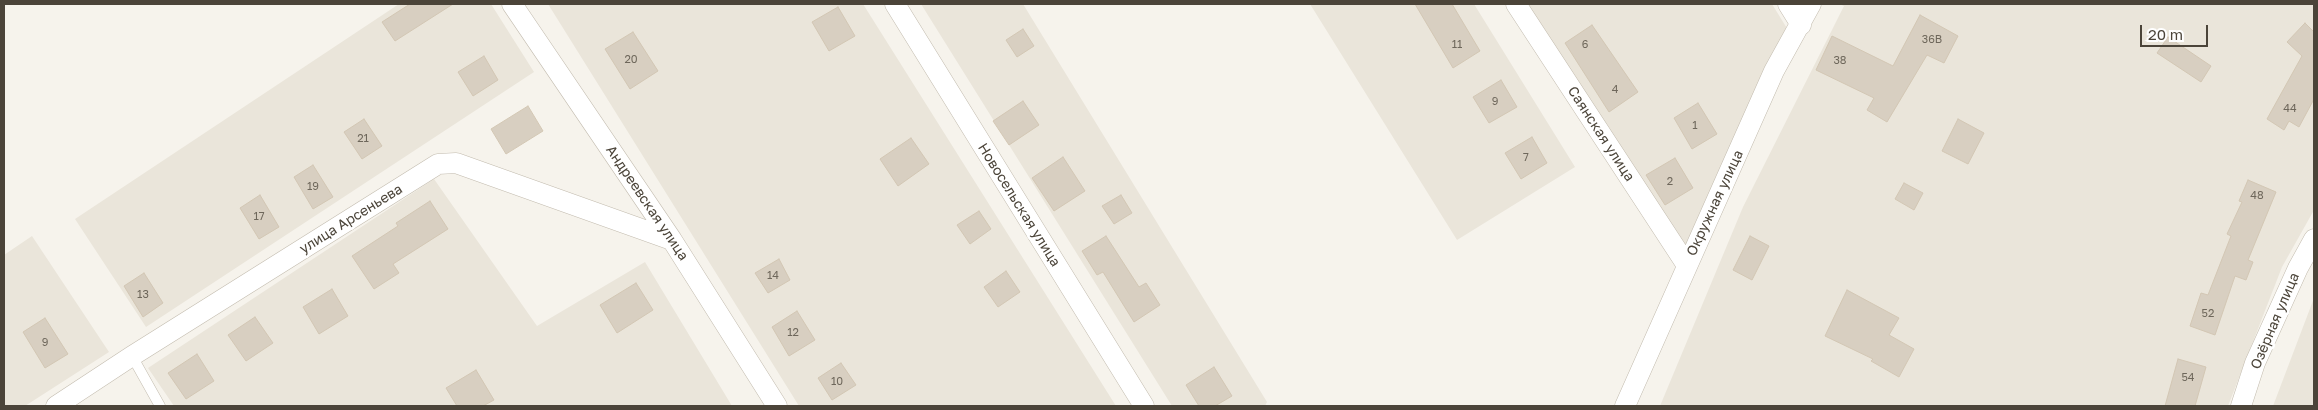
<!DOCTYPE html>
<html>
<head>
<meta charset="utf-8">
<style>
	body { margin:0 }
	#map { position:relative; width:2318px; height:410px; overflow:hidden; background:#f6f3ec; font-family:"Golos Text",sans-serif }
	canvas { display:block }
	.frame { position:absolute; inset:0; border:5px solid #4b4439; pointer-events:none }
	.scale { position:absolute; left:2140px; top:25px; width:68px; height:22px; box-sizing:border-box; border:2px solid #4b4439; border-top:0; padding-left:6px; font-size:15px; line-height:18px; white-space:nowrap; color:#4b4439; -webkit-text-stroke:4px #fff; paint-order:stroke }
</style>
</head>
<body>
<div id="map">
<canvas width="2318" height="410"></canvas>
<div class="frame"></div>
<div class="scale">20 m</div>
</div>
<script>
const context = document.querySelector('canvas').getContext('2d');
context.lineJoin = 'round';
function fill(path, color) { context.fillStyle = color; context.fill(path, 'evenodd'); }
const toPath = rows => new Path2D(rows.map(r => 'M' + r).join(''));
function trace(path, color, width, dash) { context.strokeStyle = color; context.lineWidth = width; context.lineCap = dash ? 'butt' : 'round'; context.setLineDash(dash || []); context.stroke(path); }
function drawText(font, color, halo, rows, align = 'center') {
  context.font = font + ' "Golos Text",sans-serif'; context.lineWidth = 5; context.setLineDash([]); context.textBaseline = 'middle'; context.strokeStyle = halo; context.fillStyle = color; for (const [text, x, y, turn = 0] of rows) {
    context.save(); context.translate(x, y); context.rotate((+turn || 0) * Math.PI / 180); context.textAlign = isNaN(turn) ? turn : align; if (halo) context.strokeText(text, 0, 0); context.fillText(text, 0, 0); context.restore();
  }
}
fill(toPath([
	[399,4,491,4,534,72,146,327,75,219],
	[548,4,863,4,1116,406,799,406],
	[921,4,1023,4,1267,402,1265,406,1172,406],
	[1310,4,1474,4,1575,167,1457,240],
	[1517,4,1772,4,1788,30,1681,258],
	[1839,4,2314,4,2314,210,2282,267,2228,406,1660,406,1743,207,1844,6],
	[434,179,537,326,645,262,732,406,174,406,148,368],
	[32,236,109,352,25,406,4,406,4,255],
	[2314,298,2314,406,2273,406]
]), '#eae5da');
const building = toPath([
	[410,4,453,4,395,41,382,22,410,4],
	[1415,4,1452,4,1480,51,1453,68,1415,4],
	[838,7,855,36,829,51,812,22,838,7],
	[1920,15,1958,36,1944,63,1927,55,1887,122,1867,110,1874,98,1816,70,1832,36,1893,66,1920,15],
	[2305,23,2314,32,2314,99,2299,127,2289,121,2284,130,2267,119,2302,56,2287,42,2305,23],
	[1592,25,1638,92,1609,112,1565,43,1592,25],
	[1023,29,1034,46,1017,57,1006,40,1023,29],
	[633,32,658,71,630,89,605,49,633,32],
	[2168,37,2211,66,2201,82,2157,53,2168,37],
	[484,56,498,80,473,96,458,72,484,56],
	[1501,80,1517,107,1489,123,1473,97,1501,80],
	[1023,101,1039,125,1009,145,993,121,1023,101],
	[1698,103,1717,134,1692,149,1674,118,1698,103],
	[528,106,543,131,506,154,491,129,528,106],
	[364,119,382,146,362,159,344,132,364,119],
	[1958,119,1984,133,1968,164,1942,151,1958,119],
	[1532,137,1547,163,1521,179,1505,153,1532,137],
	[911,138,929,164,898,186,880,159,911,138],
	[1063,157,1085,191,1054,211,1032,178,1063,157],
	[1675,158,1693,188,1665,205,1646,175,1675,158],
	[313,165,333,197,313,209,294,177,313,165],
	[2248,180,2276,192,2248,260,2253,262,2246,280,2235,276,2215,335,2190,326,2201,293,2208,295,2231,236,2227,234,2242,202,2239,201,2248,180],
	[1904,183,1923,193,1914,210,1895,199,1904,183],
	[260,195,279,227,259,239,240,208,260,195],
	[1121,195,1132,213,1114,224,1102,206,1121,195],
	[430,201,448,229,393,264,399,273,374,289,352,256,398,226,396,223,430,201],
	[979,211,991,229,970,244,957,225,979,211],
	[1106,236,1139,287,1146,283,1160,305,1134,322,1103,272,1097,275,1082,251,1106,236],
	[1750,236,1769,246,1752,280,1733,270,1750,236],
	[779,259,790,280,768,293,755,273,779,259],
	[1006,271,1020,292,998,307,984,287,1006,271],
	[144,273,163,303,143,317,124,286,144,273],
	[636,283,653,310,617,333,600,305,636,283],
	[332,289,348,316,319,334,303,307,332,289],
	[1847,290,1899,318,1889,335,1914,349,1899,377,1871,361,1873,359,1825,336,1847,290],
	[797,311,815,340,789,356,772,327,797,311],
	[255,317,273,343,246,361,228,335,255,317],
	[45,318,68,354,45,368,23,332,45,318],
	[197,354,214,381,186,399,168,373,197,354],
	[2178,359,2206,367,2195,406,2165,406,2178,359],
	[841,363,856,385,832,400,818,378,841,363],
	[1214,367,1232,396,1215,406,1199,406,1186,385,1214,367],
	[476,370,494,400,483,406,457,406,446,388,476,370]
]);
fill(building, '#d8cfc1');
trace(building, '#d3c7b4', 1);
const lane = toPath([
	[132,356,160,406]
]);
const street = toPath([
	[512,4,672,240,777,406],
	[895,4,1144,406],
	[1516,4,1686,264],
	[1788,4,1801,25],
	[56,406,132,356,438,164,456,163,672,240],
	[1625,406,1774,71,1811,4],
	[2241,406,2255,363,2298,268,2314,239]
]);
trace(lane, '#c2bbae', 11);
trace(street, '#c2bbae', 21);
trace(lane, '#fff', 10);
trace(street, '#fff', 20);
drawText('11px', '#6e675b', null, [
	["36В",1932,40],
	["11",1457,45],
	["6",1585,45],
	["20",631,60],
	["38",1840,61],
	["4",1615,90],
	["9",1495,102],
	["44",2290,109],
	["1",1695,126],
	["21",363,139],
	["7",1526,158],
	["2",1670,182],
	["19",313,187],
	["48",2257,196],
	["17",259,217],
	["14",773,276],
	["13",143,295],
	["52",2208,314],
	["12",793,333],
	["9",45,343],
	["54",2188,378],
	["10",837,382]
]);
drawText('14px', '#4b4439', '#fff', [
	["Саянская улица",1601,134,57],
	["Андреевская улица",647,203,56],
	["Окружная улица",1715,203,-65],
	["Новосельская улица",1019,205,58],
	["улица Арсеньева",351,219,-32],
	["Озёрная улица",2275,321,-67]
]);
</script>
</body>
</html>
